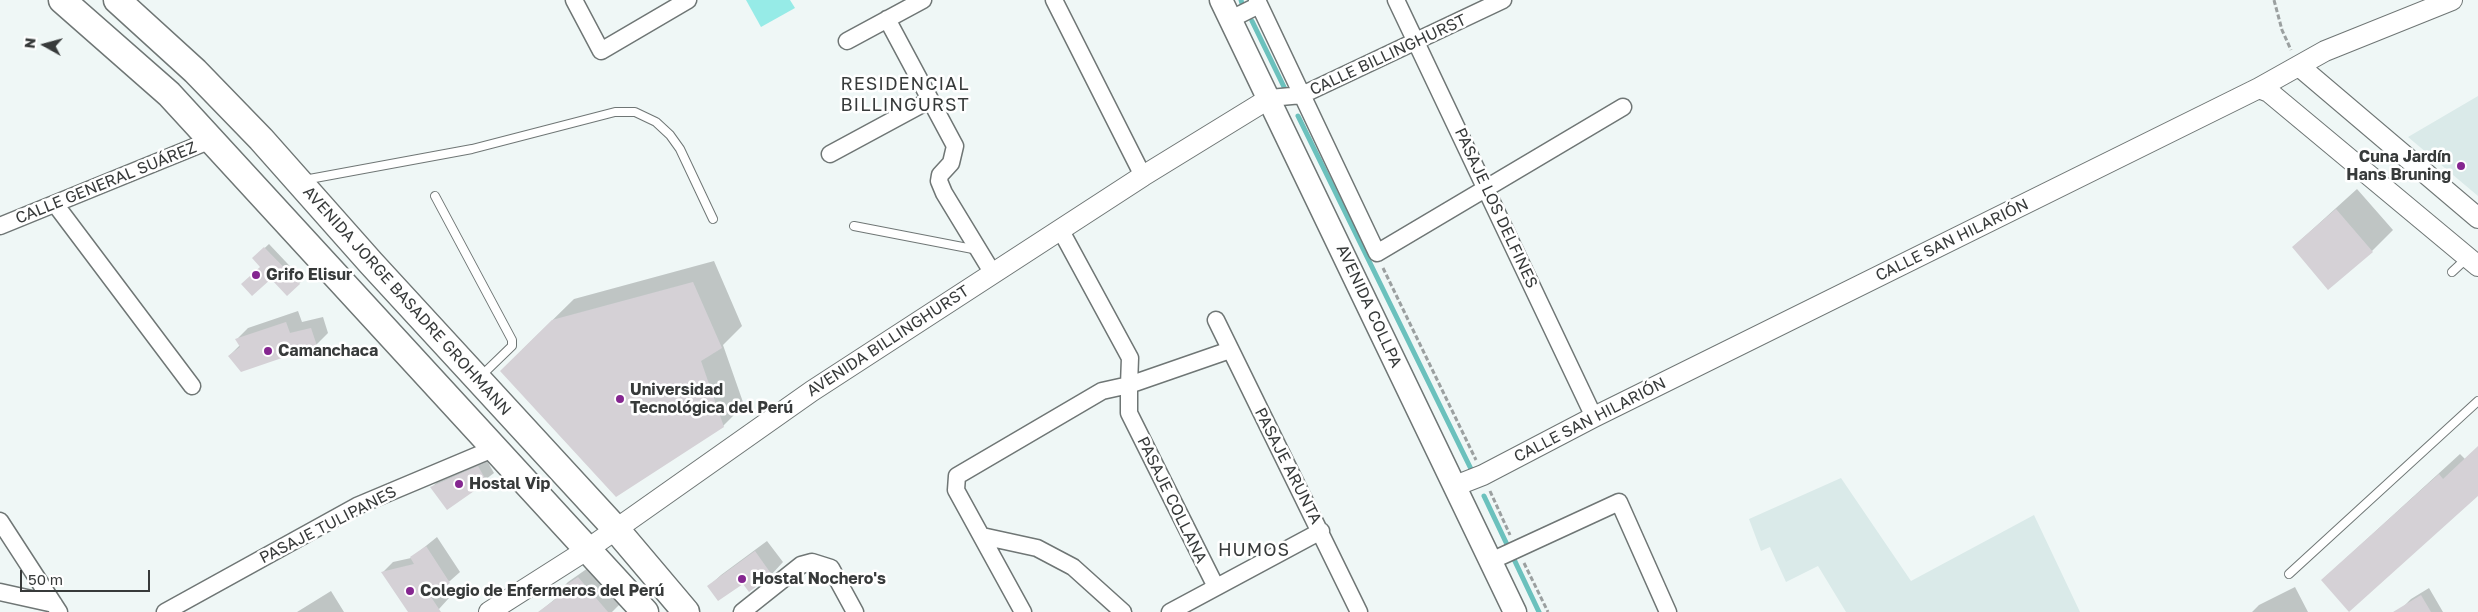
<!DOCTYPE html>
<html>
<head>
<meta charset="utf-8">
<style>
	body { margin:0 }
	#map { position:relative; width:2478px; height:612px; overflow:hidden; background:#eff7f6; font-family:"Golos Text",sans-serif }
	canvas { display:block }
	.north { position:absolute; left:20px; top:20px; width:50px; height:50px; -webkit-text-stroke:4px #fff; paint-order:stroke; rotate:277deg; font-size:14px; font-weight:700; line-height:20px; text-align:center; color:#373a3a }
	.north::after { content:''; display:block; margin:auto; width:18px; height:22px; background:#373a3a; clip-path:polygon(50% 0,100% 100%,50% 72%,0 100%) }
	.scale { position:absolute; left:20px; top:570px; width:130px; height:22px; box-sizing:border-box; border:2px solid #373a3a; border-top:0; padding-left:6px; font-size:15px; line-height:18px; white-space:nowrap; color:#373a3a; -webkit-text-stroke:4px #fff; paint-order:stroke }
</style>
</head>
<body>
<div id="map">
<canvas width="2478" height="612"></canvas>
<div class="north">N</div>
<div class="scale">50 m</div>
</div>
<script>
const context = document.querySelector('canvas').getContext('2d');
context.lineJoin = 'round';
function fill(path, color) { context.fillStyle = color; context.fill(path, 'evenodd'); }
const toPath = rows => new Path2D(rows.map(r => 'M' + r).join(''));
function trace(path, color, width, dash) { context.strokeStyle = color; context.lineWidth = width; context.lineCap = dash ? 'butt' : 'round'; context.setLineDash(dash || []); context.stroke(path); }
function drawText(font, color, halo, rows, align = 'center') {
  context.font = font + ' "Golos Text",sans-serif'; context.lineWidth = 5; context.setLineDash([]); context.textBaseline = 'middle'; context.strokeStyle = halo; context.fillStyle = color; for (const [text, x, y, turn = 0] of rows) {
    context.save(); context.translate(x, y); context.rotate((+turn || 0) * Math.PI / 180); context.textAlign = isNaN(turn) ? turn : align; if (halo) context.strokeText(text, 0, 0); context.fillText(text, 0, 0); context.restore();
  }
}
fill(toPath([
	[2478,96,2478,196,2408,137],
	[1841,478,1911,581,2034,515,2080,612,1846,612,1818,566,1786,582,1770,547,1761,551,1749,519]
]), '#daeae9');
fill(toPath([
	[746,0,790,0,795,8,761,27]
]), '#96ebe7');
fill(toPath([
	[2357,189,2393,230,2372,251,2293,247],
	[269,244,303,280,287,295,254,258],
	[714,261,742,326,723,345,744,405,723,426,522,350,574,299],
	[298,311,302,322,323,317,328,333,316,345,229,356,240,345,237,339,248,328],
	[2478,447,2478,494,2322,580,2460,454,2465,459],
	[486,459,494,473,447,509,432,487,439,480],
	[437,537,460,572,442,588,449,598,439,609,433,612,409,612,383,572,393,562,411,558],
	[767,541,783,562,772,574,749,591,743,582,709,586,721,575],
	[588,568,620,604,612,612,539,612,560,595,558,592,568,582],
	[2295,587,2308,612,2252,612,2259,605],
	[2429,588,2443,612,2406,612,2403,607,2411,599],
	[331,591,344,612,297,612]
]), '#0003');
trace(toPath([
	[1241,0,1242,4],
	[1252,21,1285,89],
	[1298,116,1472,471],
	[1484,496,1539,612]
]), '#6bc1bd', 5);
fill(toPath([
	[2336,209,2373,252,2328,290,2292,247],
	[264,247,300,284,287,296,271,279,252,296,241,284,260,267,252,258],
	[693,282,722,348,701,361,724,427,616,497,500,371,552,320],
	[286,322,290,333,311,328,317,346,241,372,228,356,240,347,235,339],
	[2478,446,2478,496,2349,612,2321,580,2439,474,2443,479],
	[478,466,487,482,447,510,430,487],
	[426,546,450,583,431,597,441,612,408,612,381,572,414,564,410,557],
	[755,551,772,575,749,592,743,584,718,601,707,586],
	[578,577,608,612,538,612,560,596,556,592],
	[2421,595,2431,612,2393,612]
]), '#d5d1d6');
const service = toPath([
	[304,180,472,149,615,112,635,112,656,122,670,135,680,149,713,219],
	[435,196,512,340,512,346,481,376],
	[854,226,978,250],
	[2452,272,2467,258],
	[2289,574,2478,401]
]);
const minor = toPath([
	[574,0,601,51,688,0],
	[1054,0,1143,176],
	[1257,0,1377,253,1623,107],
	[1396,0,1594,417],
	[887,19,955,146,951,163,940,175,939,181,944,193,992,272],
	[1231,19,1259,5],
	[847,41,923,0],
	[1270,98,1302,95,1503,0],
	[830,154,930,100],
	[55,204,192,386],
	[0,226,211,140],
	[1216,320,1359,612],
	[0,521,59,612],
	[982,536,1037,548,1073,567,1123,612],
	[1491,561,1619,502,1668,612],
	[1216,587,1129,413,1129,385,1230,350],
	[0,592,54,604],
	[165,612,357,506,495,448],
	[742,612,801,565,812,562,831,568,855,612],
	[1023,612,956,490,957,476,1102,391,1129,385,1130,358,1060,229],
	[1170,612,1321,531]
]);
const tertiary = toPath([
	[2299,66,2478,218],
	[2259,88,2269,92,2478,266],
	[1455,486,1483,475,1594,417,2259,88,2325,51,2452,0],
	[489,612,588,549,812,391,1143,176,1270,98]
]);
const secondary = toPath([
	[1221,0,1515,612]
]);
const trunk = toPath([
	[62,0,169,94,645,612],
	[117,0,195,71,261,139,371,263,615,528,686,612]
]);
trace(service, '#6f7675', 10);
trace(minor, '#6f7675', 19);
trace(tertiary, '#6f7675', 22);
trace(secondary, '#6f7675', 25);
trace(trunk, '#6f7675', 29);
trace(toPath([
	[2274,0,2282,30,2291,50],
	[1383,268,1476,460],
	[1490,491,1510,535],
	[1524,563,1548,612]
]), '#9ba0a0', 3, [5, 2.5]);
trace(service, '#fff', 8);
trace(minor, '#fff', 16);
trace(tertiary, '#fff', 20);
trace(secondary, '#fff', 22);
trace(trunk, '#fff', 26);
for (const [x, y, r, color] of [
	[2461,166,5,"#852690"],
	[256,275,5,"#852690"],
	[268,351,5,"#852690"],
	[620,399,5,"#852690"],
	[459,484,5,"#852690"],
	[742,579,5,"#852690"],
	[410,591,5,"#852690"]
]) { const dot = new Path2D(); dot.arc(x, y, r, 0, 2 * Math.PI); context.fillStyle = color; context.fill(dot); trace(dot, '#fff', 2); }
drawText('16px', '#373a3a', '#fff', [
	["CALLE BILLINGHURST",1388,55,-25],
	["CALLE GENERAL SUÁREZ",106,183,-22],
	["PASAJE LOS DELFINES",1496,208,65],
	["CALLE SAN HILARIÓN",1952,240,-26],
	["AVENIDA JORGE BASADRE GROHMANN",407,301,48],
	["AVENIDA COLLPA",1369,306,65],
	["AVENIDA BILLINGHURST",888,341,-33],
	["CALLE SAN HILARIÓN",1590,420,-27],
	["PASAJE ARUNTA",1288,466,63],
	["PASAJE COLLANA",1172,500,64],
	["PASAJE TULIPANES",328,525,-27]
]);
drawText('bold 16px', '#373a3a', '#fff', [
	["Cuna Jardín",2451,157,"right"],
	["Hans Bruning",2451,175,"right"],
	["Grifo Elisur",266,275],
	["Camanchaca",278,351],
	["Universidad",630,390],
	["Tecnológica del Perú",630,408],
	["Hostal Vip",469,484],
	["Hostal Nochero's",752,579],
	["Colegio de Enfermeros del Perú",420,591]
], 'left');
context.letterSpacing = '1px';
drawText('18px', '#373a3a', '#fff', [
	["RESIDENCIAL",905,84],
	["BILLINGURST",905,105],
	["HUMOS",1254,550]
]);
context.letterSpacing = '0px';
</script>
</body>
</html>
